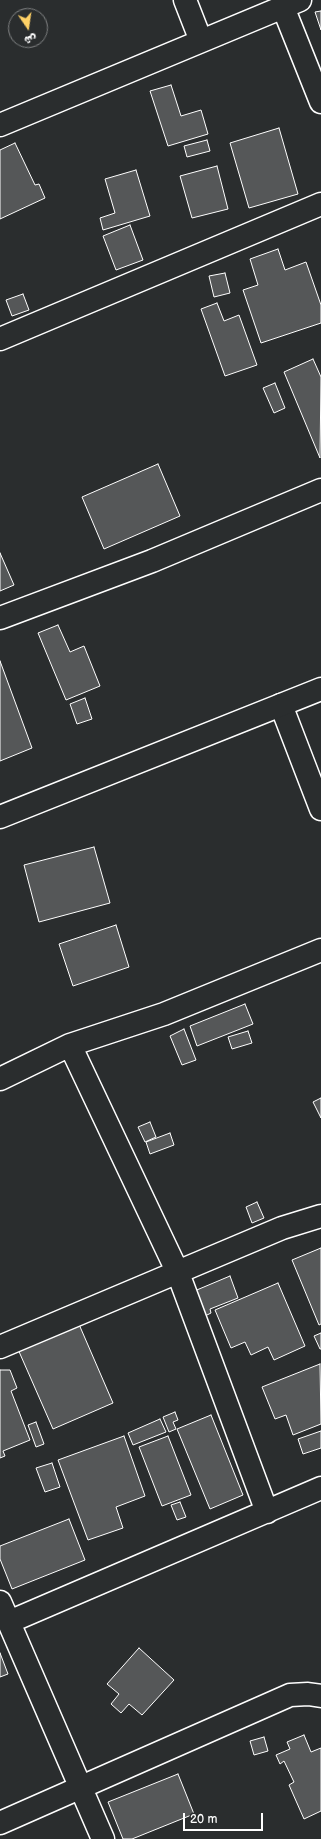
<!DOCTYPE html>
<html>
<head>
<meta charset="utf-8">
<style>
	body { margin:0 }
	#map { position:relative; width:321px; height:1839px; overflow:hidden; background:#2a2d2e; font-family:"Balsamiq Sans","Playpen Sans Arabic",sans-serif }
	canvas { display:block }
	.north { position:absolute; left:8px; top:8px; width:40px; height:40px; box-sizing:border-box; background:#2a2d2e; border:1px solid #7f8182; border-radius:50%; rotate:167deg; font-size:11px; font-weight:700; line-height:16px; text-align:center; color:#fff }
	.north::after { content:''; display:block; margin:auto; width:14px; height:18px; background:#ffd166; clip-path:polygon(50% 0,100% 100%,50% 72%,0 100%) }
	.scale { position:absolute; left:183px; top:1813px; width:80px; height:18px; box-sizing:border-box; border:2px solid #fff; border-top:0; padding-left:5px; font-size:12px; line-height:14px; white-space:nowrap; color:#fff; -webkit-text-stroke:3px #2a2d2e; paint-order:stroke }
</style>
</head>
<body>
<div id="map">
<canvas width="321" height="1839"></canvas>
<div class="north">ش</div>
<div class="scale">20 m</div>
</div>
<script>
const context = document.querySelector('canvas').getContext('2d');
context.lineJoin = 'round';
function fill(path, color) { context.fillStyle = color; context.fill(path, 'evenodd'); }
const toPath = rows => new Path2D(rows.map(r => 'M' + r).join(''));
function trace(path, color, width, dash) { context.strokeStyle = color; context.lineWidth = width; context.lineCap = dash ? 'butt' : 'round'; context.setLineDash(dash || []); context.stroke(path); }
const building = toPath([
	[321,11,321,30,315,12,321,11],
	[171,85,181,116,201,110,208,134,168,146,150,91,171,85],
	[279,128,298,194,249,208,230,143,279,128],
	[207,140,210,151,187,157,184,146,207,140],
	[15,143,35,185,39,184,45,198,0,219,0,150,15,143],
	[217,166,228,209,192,218,180,176,217,166],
	[136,170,150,216,103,230,100,218,115,213,105,179,136,170],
	[130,225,143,260,116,270,103,236,130,225],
	[278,249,285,270,306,262,321,305,321,323,261,343,243,290,258,285,250,259,278,249],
	[225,273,230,293,214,297,209,276,225,273],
	[23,294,29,310,12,316,6,300,23,294],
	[217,303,224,321,239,315,257,365,225,376,201,309,217,303],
	[313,359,321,377,320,458,284,372,313,359],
	[275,383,285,408,274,413,263,388,275,383],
	[158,464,180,516,104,549,82,497,158,464],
	[0,553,14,585,0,591,0,553],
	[58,625,70,652,84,646,100,686,66,700,38,633,58,625],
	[0,661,32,748,0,761,0,661],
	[85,698,92,719,77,724,70,704,85,698],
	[94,847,110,903,39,922,24,865,94,847],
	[116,925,129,967,73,986,59,944,116,925],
	[245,1004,253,1024,197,1046,190,1026,245,1004],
	[184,1029,196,1060,182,1065,170,1036,184,1029],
	[248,1031,252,1043,232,1049,228,1037,248,1031],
	[321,1098,321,1118,313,1102,321,1098],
	[150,1122,156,1137,145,1142,138,1127,150,1122],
	[170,1133,174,1145,150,1154,146,1142,170,1133],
	[257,1202,264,1218,252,1223,246,1207,257,1202],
	[321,1248,321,1324,319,1325,292,1260,321,1248],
	[230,1276,238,1298,210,1309,211,1313,203,1317,192,1292,230,1276],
	[278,1283,305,1346,274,1360,268,1347,251,1355,245,1342,231,1348,215,1310,278,1283],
	[78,1322,113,1403,53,1429,17,1347,78,1322],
	[321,1333,321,1349,320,1349,314,1336,321,1333],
	[320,1364,321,1424,293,1435,286,1415,275,1419,262,1387,320,1364],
	[0,1370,10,1370,17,1388,11,1391,30,1440,3,1451,5,1456,0,1458,0,1370],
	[175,1412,178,1420,173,1422,176,1429,169,1432,163,1417,175,1412],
	[211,1415,243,1495,210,1509,177,1429,211,1415],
	[160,1419,166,1432,133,1445,128,1433,160,1419],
	[36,1422,44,1444,36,1447,28,1425,36,1422],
	[321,1431,321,1448,303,1454,298,1439,321,1431],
	[124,1436,145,1496,116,1507,123,1528,88,1540,58,1460,124,1436],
	[168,1436,191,1495,162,1506,139,1447,168,1436],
	[52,1463,60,1487,45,1492,36,1468,52,1463],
	[180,1502,186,1517,177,1520,171,1505,180,1502],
	[69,1519,85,1560,12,1589,0,1559,0,1546,69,1519],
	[139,1648,174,1680,142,1715,129,1704,121,1713,111,1704,119,1694,107,1684,139,1648],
	[0,1653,8,1674,0,1677,0,1653],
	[304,1735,311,1752,321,1748,321,1811,304,1819,289,1785,294,1782,284,1761,280,1764,276,1755,290,1749,287,1742,304,1735],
	[264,1737,268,1751,254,1755,250,1741,264,1737],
	[178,1774,194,1814,132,1839,123,1839,108,1802,178,1774]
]);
fill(building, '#555758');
trace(building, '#fff', 1);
const minor = toPath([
	[185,0,201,41],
	[283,7,321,102],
	[0,125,300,0],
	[0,339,321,204],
	[0,618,152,561,321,490],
	[281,705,321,809],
	[70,1045,178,1273,267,1512],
	[0,1079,70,1045,164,1014,321,950],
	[0,1347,282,1228,321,1216],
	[0,1602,103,1839],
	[9,1622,321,1488],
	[0,1823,290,1695,308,1694,321,1696]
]);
const tertiary = toPath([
	[0,817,321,689]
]);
trace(minor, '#fff', 25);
trace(tertiary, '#fff', 25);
trace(minor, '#2a2d2e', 22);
trace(tertiary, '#2a2d2e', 22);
</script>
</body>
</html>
